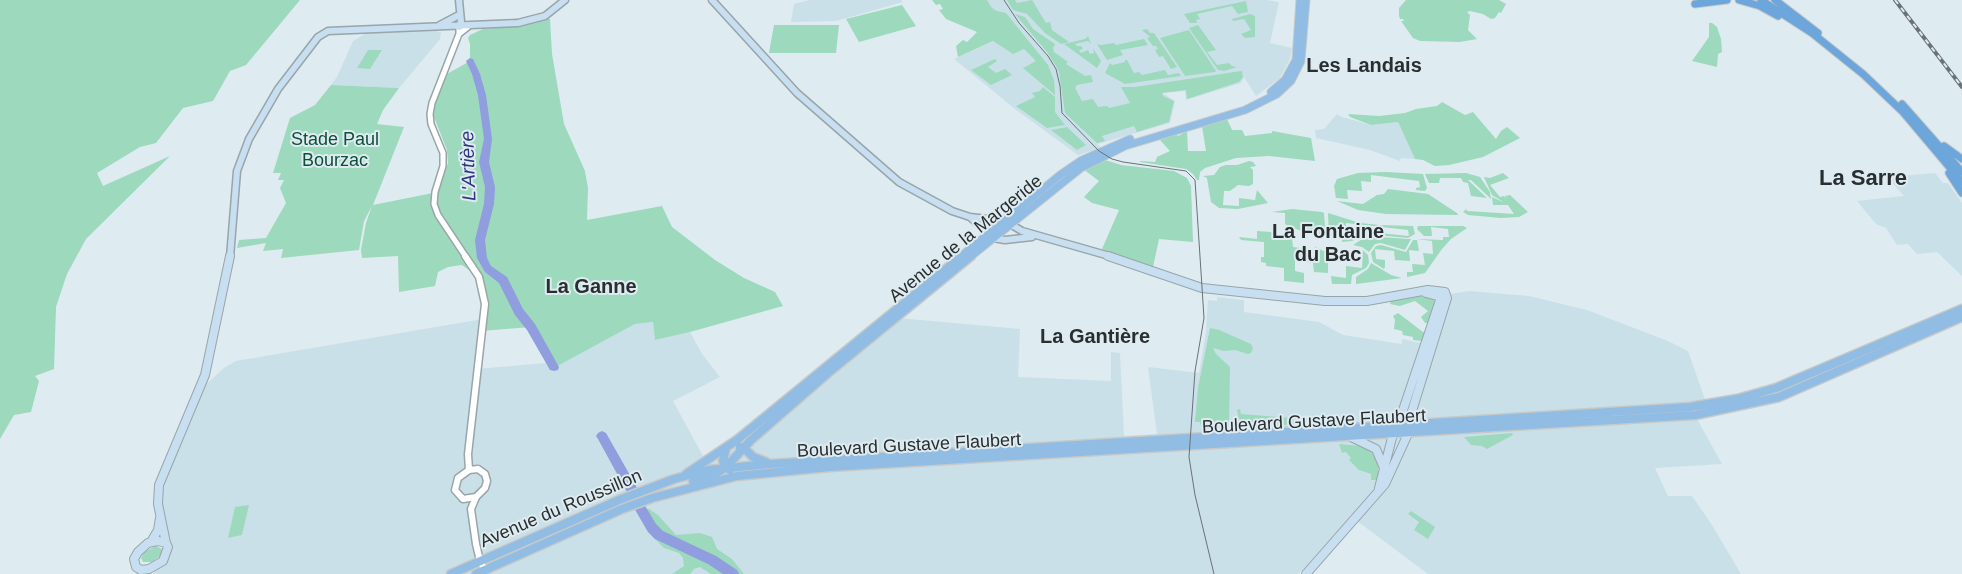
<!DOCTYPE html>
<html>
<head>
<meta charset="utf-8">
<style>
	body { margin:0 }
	canvas { display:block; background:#deebf0 }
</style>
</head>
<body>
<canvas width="1962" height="574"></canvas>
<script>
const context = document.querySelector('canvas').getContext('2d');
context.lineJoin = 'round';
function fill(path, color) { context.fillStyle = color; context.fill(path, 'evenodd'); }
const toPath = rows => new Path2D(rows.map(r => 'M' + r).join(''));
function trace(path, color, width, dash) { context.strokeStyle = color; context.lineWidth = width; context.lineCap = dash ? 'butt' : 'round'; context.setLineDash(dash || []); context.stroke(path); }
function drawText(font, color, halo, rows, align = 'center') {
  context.font = font + ' Helvetica,sans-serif'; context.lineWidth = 4; context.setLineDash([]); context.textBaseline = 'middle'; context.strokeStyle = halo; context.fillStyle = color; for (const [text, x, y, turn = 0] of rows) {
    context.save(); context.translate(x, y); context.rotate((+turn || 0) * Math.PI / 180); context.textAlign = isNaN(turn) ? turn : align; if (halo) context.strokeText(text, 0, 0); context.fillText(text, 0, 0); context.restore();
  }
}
fill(toPath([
	[810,0,901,0,903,2,836,21,791,22,794,4],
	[958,0,1266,0,1279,2,1270,43,1292,48,1290,59,1280,78,1256,96,1244,77,1241,83,1186,100,1185,91,1163,93,1175,101,1170,123,1098,144,1101,148,1078,155,1015,109,954,59,994,41,974,25],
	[435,30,441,33,440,39,399,88,331,85,337,77,353,41,368,32],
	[1337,114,1342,117,1371,125,1398,122,1415,159,1401,158,1400,161,1370,150,1316,138,1315,130,1324,129],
	[1935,173,1943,183,1948,183,1962,203,1962,276,1937,252,1917,254,1908,244,1897,245,1886,228,1876,224,1857,201,1904,196,1887,177],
	[1469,291,1529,296,1587,310,1668,341,1688,351,1707,405,1691,408,1722,464,1655,468,1668,496,1692,496,1712,525,1741,574,1428,574,1353,518,1317,557,1298,574,154,574,157,566,166,556,158,494,203,387,224,368,236,361,483,319,476,369,546,363,552,369,635,324,653,322,655,340,690,332,702,354,720,377,673,401,703,456,858,351,898,318,1020,329,1018,377,1111,381,1111,352,1120,353,1124,436,1157,434,1148,367,1199,373,1206,332,1208,300,1217,301,1217,297,1244,300,1244,312,1319,322,1343,335,1402,344,1402,339,1435,346,1450,294]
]), '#cae0e8');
fill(toPath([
	[0,0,300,0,246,65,230,71,213,101,183,108,156,143,140,147,97,173,103,186,170,156,86,239,67,274,56,307,54,369,35,376,39,381,31,412,14,415,0,439],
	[932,0,987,0,992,8,997,11,1006,13,1048,65,1054,80,1055,95,1023,68,1036,61,1024,49,1013,54,993,41,958,57,956,46,963,40,967,42,977,32,946,19,939,10,943,9,940,4,936,5],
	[1007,0,1015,0,1017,3,1032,0,1046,23,1050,22,1052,30,1069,42,1061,44,1045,33,1027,14,1013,10],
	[1406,0,1499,0,1506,4,1501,13,1499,12,1495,18,1491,19,1483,14,1470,11,1467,12,1470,15,1468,30,1477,39,1460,42,1420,41,1413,38,1401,21,1404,21,1403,19,1400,19,1399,16,1399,8],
	[1246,1,1248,12,1238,14,1232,6,1197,14,1200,19,1196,20,1197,23,1190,23,1184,14],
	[902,5,916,26,859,42,846,19],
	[1015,14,1025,17,1033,29,1055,44,1053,48,1054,52,1068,62,1066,64,1085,76,1091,75,1093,82,1077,85,1075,88,1082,101,1093,99,1098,107,1107,106,1109,108,1130,103,1121,87,1135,87,1241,71,1243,72,1242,73,1243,77,1239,82,1187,99,1186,90,1162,93,1163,96,1174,101,1169,122,1137,132,1134,126,1102,136,1105,141,1097,143,1065,113,1059,72,1056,66,1047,52],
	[1250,14,1255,16,1255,37,1245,38,1241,34,1251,30,1244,19,1233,21,1232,19],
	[543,19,550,19,552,54,564,124,585,171,588,188,587,220,662,206,672,227,715,260,744,278,775,292,783,306,690,332,655,340,653,322,635,324,552,369,546,363,541,343,531,327,481,331,485,304,479,277,462,265,448,267,438,272,435,286,399,292,398,256,362,258,361,250,366,223,372,206,364,221,359,250,281,258,283,249,263,251,266,243,237,248,239,240,266,238,286,203,280,188,284,180,278,180,281,173,273,173,290,118,315,105,331,85,399,88,383,110,377,124,404,127,373,205,438,192,448,163,447,150,434,117,432,103,437,90,447,74,470,61,470,44,468,38,470,35,483,29,523,26],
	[1709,23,1712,23,1717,27,1721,39,1722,52,1718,54,1717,67,1692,61,1709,37],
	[774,25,839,25,836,53,769,53],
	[1198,25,1216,50,1207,52,1217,65,1229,63,1232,66,1237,67,1224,71,1218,70,1189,28],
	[1147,29,1150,33,1154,33,1177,67,1171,69,1163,56,1159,57,1155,50,1158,49,1156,46,1153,46,1147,38,1150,37,1142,30],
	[1189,30,1216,71,1215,72,1185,76,1160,38],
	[1088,36,1091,44,1088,41,1075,44,1077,46,1081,46,1083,49,1079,50,1081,53,1088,50,1090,54,1094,53,1093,48,1101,61,1097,68,1064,44,1085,39],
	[1144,39,1148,45,1120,50,1123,55,1107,60,1097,44,1101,45,1114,43,1116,45],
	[368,50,382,50,370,69,357,68],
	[995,59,997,61,988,67,996,73,1005,69,1012,75,991,85,971,70],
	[1125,60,1127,60,1134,73,1139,72,1142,75,1165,70,1168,75,1179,73,1181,76,1125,84,1105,73,1110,63,1112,65,1125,62],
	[1043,87,1055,97,1055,112,1065,125,1047,128,1016,106,1035,97,1032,93,1040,91],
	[1442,102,1465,115,1473,112,1496,139,1501,131,1507,127,1520,138,1483,157,1449,165,1435,166,1423,160,1415,159,1398,122,1371,125,1350,117,1348,114,1379,116,1405,113,1416,109,1437,106],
	[1227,119,1232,130,1242,130,1245,136,1272,133,1272,131,1311,138,1315,161,1269,156,1236,158,1205,168,1200,172,1199,180,1197,180,1193,174,1186,169,1140,162,1140,161,1155,162,1157,157,1170,151,1160,140,1176,134,1178,136,1187,131,1188,151,1206,151,1202,126],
	[1067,127,1086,145,1077,150,1051,130],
	[1102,159,1121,165,1174,171,1187,178,1191,186,1193,242,1159,239,1153,267,1102,249,1119,210,1092,203,1084,197,1099,181,1083,169],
	[1249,161,1253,162,1256,166,1250,167,1253,170,1253,184,1249,186,1238,185,1230,191,1224,191,1223,205,1239,206,1239,198,1255,200,1257,190,1268,203,1238,209,1219,208,1211,202,1207,178,1203,176,1214,175,1220,167,1226,165,1237,165],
	[1386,172,1423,174,1427,188,1425,191,1416,190,1416,188,1420,187,1419,181,1371,175,1371,182,1361,181,1362,191,1347,190,1348,199,1336,198,1334,186,1337,179,1358,173],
	[1466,173,1480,177,1490,192,1491,199,1471,180,1468,180,1487,198,1471,196,1468,183,1463,182,1461,178,1440,178,1439,183,1429,183,1425,174],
	[1503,173,1509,178,1490,185,1500,197,1504,196,1506,199,1505,196,1510,195,1528,212,1519,217,1501,218,1468,215,1463,212,1466,209,1467,211,1514,214,1508,205,1493,205,1492,197,1505,203,1492,195,1484,177,1490,178],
	[1388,189,1428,194,1457,213,1458,215,1386,214,1358,210,1337,201,1363,204,1377,195,1384,194],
	[1292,209,1322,212,1324,213,1325,227,1323,234,1319,235,1318,230,1314,230,1314,235,1290,227,1285,224,1285,213,1272,212],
	[1328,213,1360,223,1380,225,1413,226,1415,234,1408,238,1366,234,1352,241,1342,242,1342,240,1348,239,1348,230,1409,236,1408,230,1346,223,1346,229,1331,228,1332,238,1329,236],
	[1418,226,1463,226,1467,228,1451,239,1442,249,1425,273,1407,277,1407,272,1413,272,1412,264,1425,265,1423,253,1433,254,1432,241,1417,239,1443,240,1443,237,1449,237,1448,229,1431,227,1432,236,1424,236,1417,229],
	[1257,231,1271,232,1279,239,1285,240,1292,239,1293,247,1314,250,1315,247,1332,255,1342,252,1342,262,1328,260,1328,273,1314,272,1313,263,1295,260,1295,271,1304,273,1304,283,1284,281,1284,268,1266,266,1266,263,1261,262,1261,257,1264,257,1264,242,1241,240,1239,237,1257,239],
	[1367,236,1408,239,1411,239,1405,250,1381,243,1375,244,1369,252,1362,247,1353,245],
	[1413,240,1417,240,1419,251,1409,250,1410,261,1395,260,1394,251,1375,249,1376,259,1385,260,1385,267,1384,269,1373,262,1371,253,1376,246,1381,245,1406,252],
	[1363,250,1368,255,1369,263,1366,268,1352,275,1351,284,1332,284,1331,276,1346,278,1346,266,1362,268],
	[1371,263,1391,275,1402,278,1356,284,1356,277,1368,269],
	[1424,295,1433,298,1435,302,1429,323,1425,323,1421,317,1428,311,1415,301,1400,306,1390,304,1391,301],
	[1398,313,1423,332,1426,331,1422,341,1413,340,1413,337,1403,335,1402,331,1394,329,1395,320,1393,316],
	[1210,328,1219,330,1251,344,1253,348,1251,353,1248,354,1235,350,1224,351,1213,348,1216,354,1230,367,1229,426,1224,430,1218,423,1217,430,1202,430,1200,422,1195,422,1198,388],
	[1240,409,1241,414,1291,418,1299,424,1249,427,1239,419,1237,410],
	[1512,433,1513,435,1487,449,1482,446,1471,445,1464,437],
	[1339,444,1361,446,1370,450,1378,463,1378,480,1371,480,1371,474,1359,470,1349,460,1351,458,1346,452,1342,453],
	[249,505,242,535,228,538,235,507],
	[640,508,649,509,658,515,676,535,700,533,712,537,717,549,732,559,744,574,711,574,700,567,694,569,690,574,672,574,684,566,683,558,679,553,664,548,652,536,638,511],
	[1411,511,1435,527,1428,539,1414,530,1419,522,1408,514],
	[156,546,162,549,160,556,152,562,143,562,141,558,144,552]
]), '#9dd9bd');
fill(toPath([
	[470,58,473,59,480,74,486,95,492,139,489,162,495,187,494,204,485,240,487,258,491,266,507,277,523,309,535,324,559,367,558,370,554,371,550,370,527,330,515,315,499,283,485,272,477,258,475,240,484,204,485,187,479,162,484,139,478,95,472,74,466,61,470,58],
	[602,431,606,433,635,484,637,488,635,492,631,493,627,492,598,439,596,436,598,433,602,431],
	[640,503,644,504,656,524,663,531,716,556,737,570,739,574,723,574,708,564,655,539,648,532,634,508,636,504,640,503]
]), '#909dde');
const tertiaryFar1 = toPath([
	[459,27,459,34,432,103,430,114,431,124,443,153,443,166,435,192,434,204,438,215,466,257],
	[459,34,468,27]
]);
const tertiary = toPath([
	[465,256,479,277,485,304,468,454,469,470],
	[478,469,485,474,487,481,485,488,476,497,463,499,455,490,458,478,469,470,478,469],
	[476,497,471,509,476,544,480,561,485,570]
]);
const secondaryFar1 = toPath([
	[459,0,461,21,459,27],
	[712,0,797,93,899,182,952,211,970,217,1005,221,1022,231,1113,257],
	[440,25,457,16],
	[970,217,993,238,1005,240,1032,237],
	[230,257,237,171,249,139,278,89,318,37,328,31,518,23,545,16,565,0]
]);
const secondary = toPath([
	[1108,256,1202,288,1325,301,1367,301,1428,290,1445,292,1447,298,1412,411,1412,425,1385,484,1306,574],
	[1351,437,1376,449,1384,468],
	[1379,488,1393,434,1398,425,1441,297,1426,293],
	[158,541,166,543,168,547,163,561,149,569,141,570,136,567,134,559,138,552,148,543,158,541],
	[151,542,158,530,160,518],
	[166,543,158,504,159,485,205,375,230,256]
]);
const primaryFar1 = toPath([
	[1271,92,1285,80,1296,60,1300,0],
	[960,257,1060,175,1082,160,1130,139],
	[970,257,1081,168,1125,146,1245,110,1277,94,1291,81,1301,61,1306,0]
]);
const primary = toPath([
	[740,447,744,448,753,457,766,462],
	[726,448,723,461,730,470],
	[686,474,737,440,962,256],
	[693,481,711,477,726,467,751,440,828,373,971,256],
	[451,574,619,500,674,479,708,470,770,464,1690,407,1737,399,1776,388,1962,309],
	[476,574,622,509,652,498,737,476,830,467,1695,415,1779,397,1962,317]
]);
const trunk = toPath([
	[1739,0,1760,6,1778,16],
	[1761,0,1812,33,1863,74,1903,112,1962,182],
	[1775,0,1818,33],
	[1695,4,1727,0],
	[1902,104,1962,172],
	[1944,146,1962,159],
	[1949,173,1962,193]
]);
trace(tertiaryFar1, '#98a5a9', 8);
trace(tertiary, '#98a5a9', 9);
trace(secondaryFar1, '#98a5a9', 9);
trace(secondary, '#98a5a9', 10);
trace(primaryFar1, '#c7c9c9', 9);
trace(primary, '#c7c9c9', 11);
trace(trunk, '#c7c9c9', 9);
trace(tertiaryFar1, '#fff', 5);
trace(tertiary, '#fff', 6);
trace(secondaryFar1, '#c8def1', 6);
trace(secondary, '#c8def1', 8);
trace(primaryFar1, '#91bce3', 7);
trace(primary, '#91bce3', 8);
trace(trunk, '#6ca6da', 7);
trace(toPath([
	[1004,0,1019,23,1048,56,1056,69,1060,86,1062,113,1099,151,1112,159,1123,162,1186,171,1195,180,1204,318,1195,371,1189,457,1195,495,1214,574]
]), '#6a7275', 1);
const rail = toPath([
	[1895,0,1962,87]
]);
trace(rail, '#6a7275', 4);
trace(rail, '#deebf0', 2, [5]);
drawText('18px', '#0c5039', '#deebf0', [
	["Stade Paul",335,140],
	["Bourzac",335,161]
]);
drawText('18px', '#292e30', '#deebf0', [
	["Avenue de la Margeride",966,239,-39],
	["Boulevard Gustave Flaubert",1314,422,-3],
	["Boulevard Gustave Flaubert",909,446,-3],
	["Avenue du Roussillon",561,509,-23]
]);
drawText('italic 19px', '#2f3480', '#deebf0', [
	["L'Artière",469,166,-92]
]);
drawText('bold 20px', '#292e30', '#deebf0', [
	["Les Landais",1364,66],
	["La Fontaine",1328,232],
	["du Bac",1328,255],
	["La Ganne",591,287],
	["La Gantière",1095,337]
]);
drawText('bold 22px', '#292e30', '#deebf0', [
	["La Sarre",1863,179]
]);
</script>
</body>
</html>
